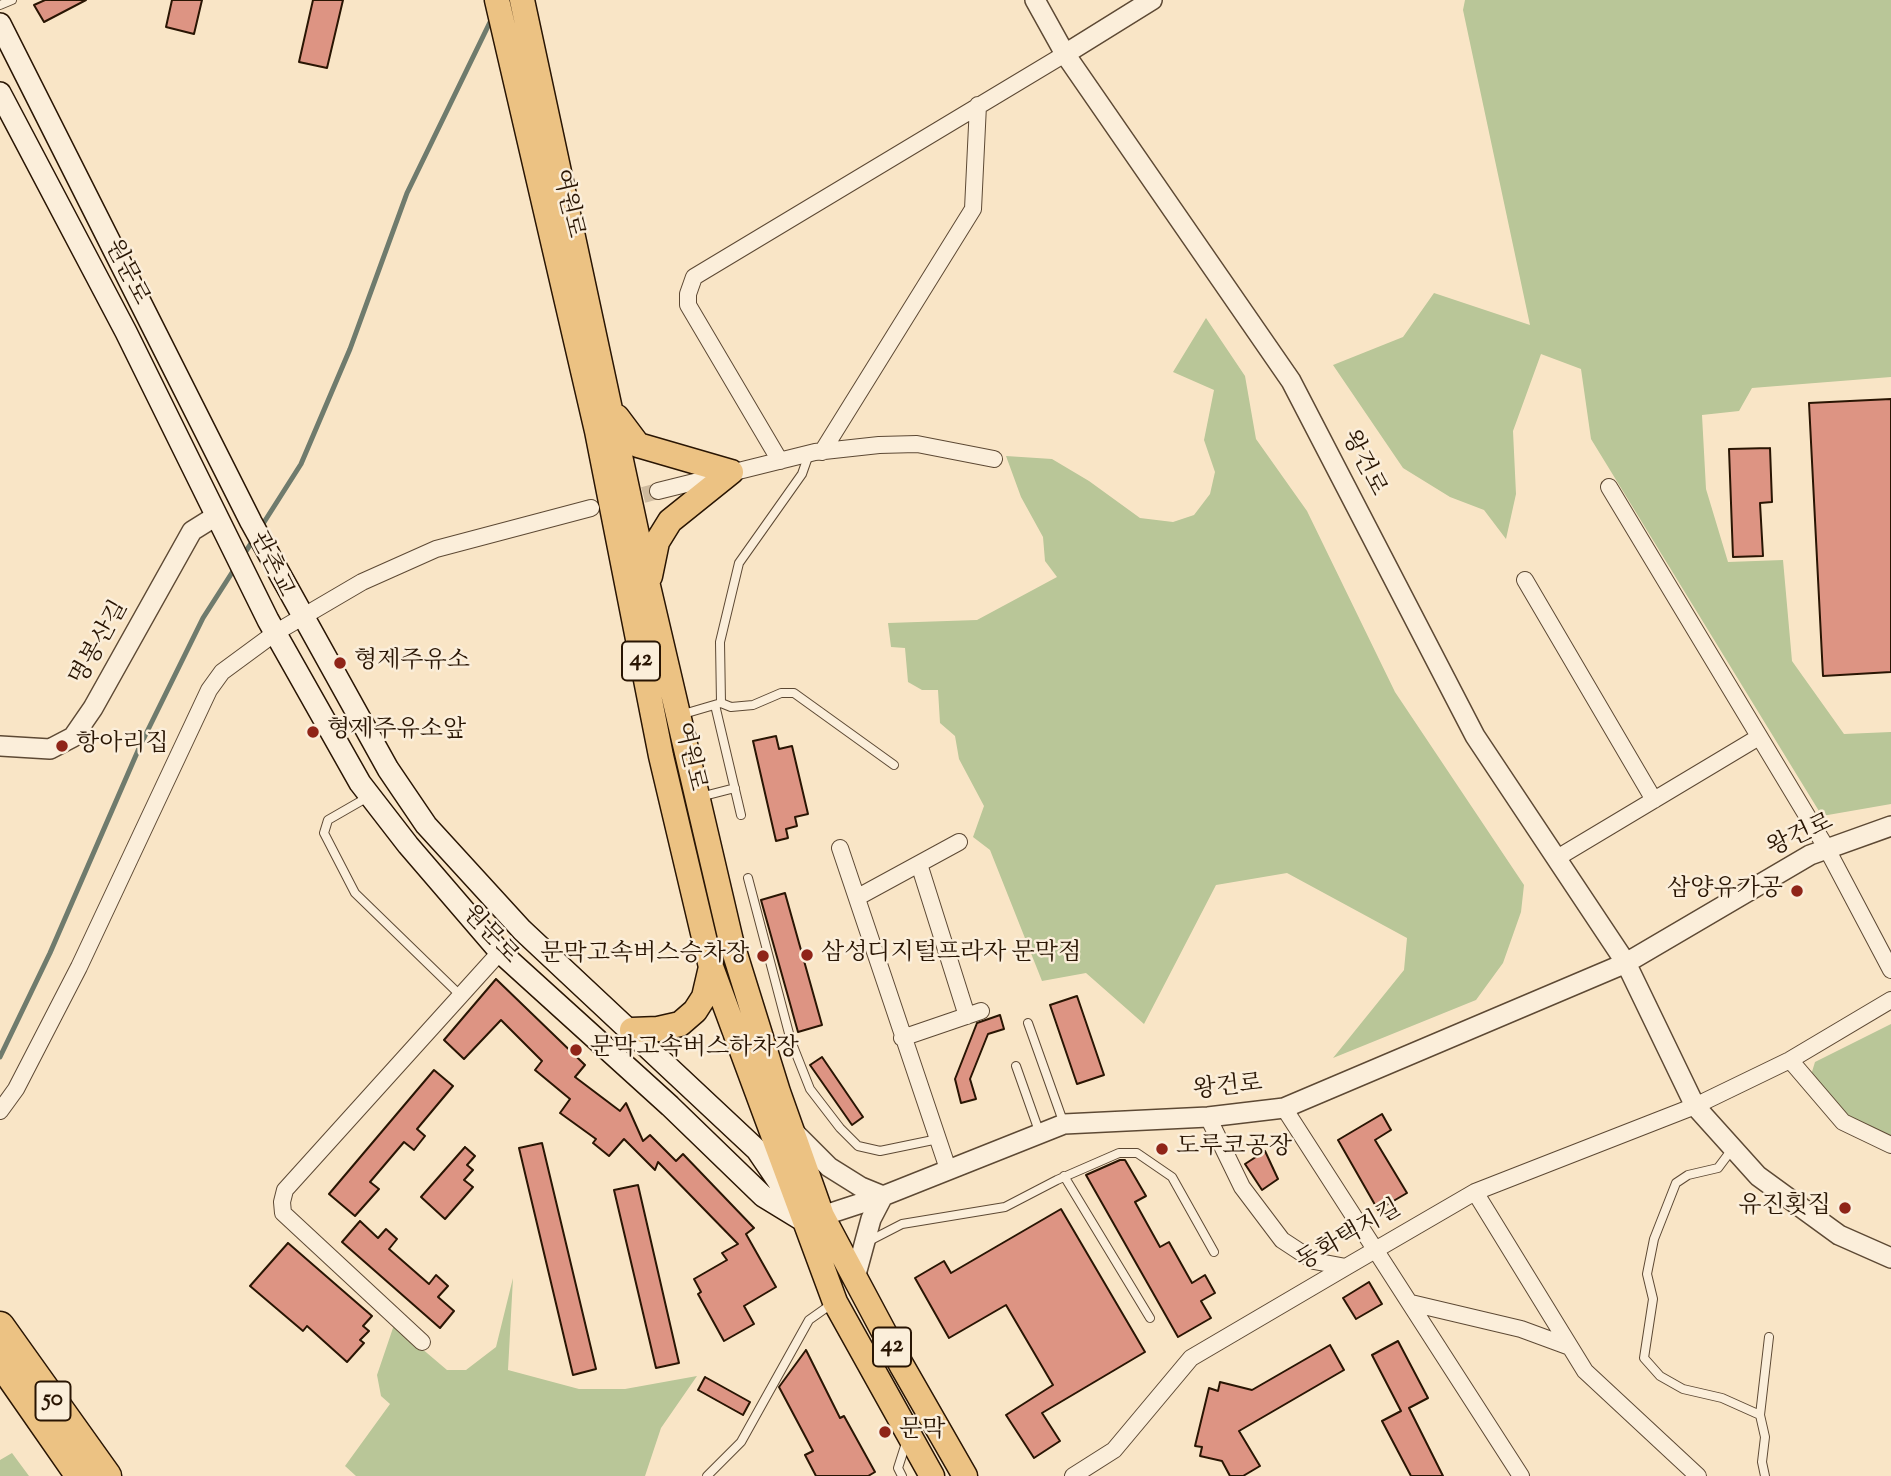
<!DOCTYPE html>
<html>
<head>
<meta charset="utf-8">
<style>
	body { margin:0 }
	canvas { display:block; background:#f9e5c6 }
</style>
</head>
<body>
<canvas width="1891" height="1476"></canvas>
<script>
const context = document.querySelector('canvas').getContext('2d');
context.lineJoin = 'round';
function fill(path, color) { context.fillStyle = color; context.fill(path, 'evenodd'); }
const toPath = rows => new Path2D(rows.map(r => 'M' + r).join(''));
function trace(path, color, width, dash) { context.strokeStyle = color; context.lineWidth = width; context.lineCap = dash ? 'butt' : 'round'; context.setLineDash(dash || []); context.stroke(path); }
function drawText(font, color, halo, rows, align = 'center') {
  context.font = font + ' "Sorts Mill Goudy","Noto Serif KR",serif'; context.lineWidth = 5; context.setLineDash([]); context.textBaseline = 'middle'; context.strokeStyle = halo; context.fillStyle = color; for (const [text, x, y, turn = 0] of rows) {
    context.save(); context.translate(x, y); context.rotate((+turn || 0) * Math.PI / 180); context.textAlign = isNaN(turn) ? turn : align; if (halo) context.strokeText(text, 0, 0); context.fillText(text, 0, 0); context.restore();
  }
}
fill(toPath([
	[1465,0,1891,0,1891,377,1752,388,1739,411,1702,415,1706,489,1728,562,1783,560,1792,661,1844,734,1891,732,1891,804,1822,816,1591,439,1581,369,1541,354,1513,431,1516,494,1506,539,1484,510,1450,497,1403,468,1333,365,1403,337,1434,293,1530,325,1463,10],
	[1206,318,1245,376,1256,439,1307,511,1395,692,1524,885,1521,912,1503,963,1476,1000,1333,1058,1404,970,1407,938,1287,873,1216,885,1144,1024,1086,973,1042,981,990,850,973,837,984,806,959,759,955,736,940,723,938,690,922,690,908,682,905,648,891,647,888,623,977,620,1057,577,1045,561,1043,537,1021,497,1006,456,1052,459,1089,481,1140,518,1173,522,1194,515,1210,494,1215,472,1204,440,1214,390,1173,372],
	[1891,1024,1891,1139,1857,1122,1835,1106,1811,1075,1815,1062],
	[513,1278,508,1370,579,1389,625,1389,697,1376,661,1428,645,1476,356,1476,345,1466,390,1404,381,1396,377,1375,394,1325,447,1370,466,1370,496,1347],
	[12,1453,29,1476,0,1476,0,1460]
]), '#b9c698');
trace(toPath([
	[261,527,301,464,350,349,407,193,492,18],
	[242,557,254,539],
	[0,1057,50,953,140,746,203,618,235,568]
]), '#6f7b6d', 5);
const building = toPath([
	[45,0,86,0,44,22,34,5,45,0],
	[172,0,202,0,194,34,166,27,172,0],
	[313,0,343,0,327,68,299,62,313,0],
	[1891,399,1891,672,1823,676,1809,403,1891,399],
	[1770,448,1772,502,1760,503,1763,556,1733,557,1729,449,1770,448],
	[776,736,779,749,792,746,808,814,795,817,797,826,786,829,788,838,776,841,753,741,776,736],
	[785,893,822,1025,798,1032,761,900,785,893],
	[496,979,585,1065,575,1077,620,1111,626,1103,643,1141,650,1135,676,1161,683,1154,754,1228,746,1234,776,1287,744,1306,754,1324,724,1341,698,1294,701,1292,694,1279,727,1260,722,1253,738,1244,658,1162,655,1170,624,1139,609,1156,593,1143,596,1139,560,1113,570,1099,535,1070,542,1061,501,1020,464,1059,444,1040,496,979],
	[1077,996,1104,1075,1077,1084,1050,1005,1077,996],
	[1000,1015,1004,1029,988,1034,970,1079,976,1099,961,1103,955,1079,977,1023,1000,1015],
	[822,1057,863,1117,852,1125,810,1065,822,1057],
	[434,1070,453,1086,417,1129,425,1136,414,1150,404,1142,370,1182,379,1189,355,1216,329,1194,434,1070],
	[1382,1114,1391,1130,1375,1140,1407,1193,1378,1210,1338,1140,1382,1114],
	[542,1143,596,1369,573,1375,519,1148,542,1143],
	[465,1147,475,1156,467,1165,473,1170,464,1180,473,1187,445,1219,421,1197,465,1147],
	[1265,1151,1278,1179,1262,1190,1245,1164,1265,1151],
	[1120,1160,1125,1160,1146,1196,1135,1202,1160,1247,1169,1242,1192,1283,1205,1275,1215,1293,1201,1301,1211,1318,1178,1337,1086,1175,1120,1160],
	[638,1185,679,1363,656,1368,614,1190,638,1185],
	[1061,1209,1145,1352,1042,1413,1060,1441,1034,1458,1006,1415,1053,1385,1006,1305,949,1338,915,1278,944,1261,951,1273,1061,1209],
	[360,1221,378,1238,386,1229,397,1239,389,1249,429,1284,436,1275,448,1286,438,1297,454,1311,440,1328,342,1242,360,1221],
	[288,1243,372,1316,363,1326,369,1331,360,1340,364,1343,347,1362,307,1326,303,1331,250,1286,288,1243],
	[1369,1282,1382,1304,1356,1319,1343,1298,1369,1282],
	[1398,1341,1428,1398,1409,1408,1443,1476,1411,1476,1382,1421,1401,1411,1372,1355,1398,1341],
	[1330,1345,1344,1370,1239,1431,1260,1466,1243,1476,1230,1476,1222,1461,1200,1456,1202,1447,1195,1446,1209,1388,1218,1391,1220,1382,1252,1390,1330,1345],
	[806,1350,840,1418,844,1416,875,1472,868,1476,816,1476,805,1455,813,1451,779,1387,806,1350],
	[705,1377,750,1402,743,1415,698,1390,705,1377]
]);
fill(building, '#dd9483');
trace(building, '#291503', 2);
trace(toPath([
	[620,501,658,491]
]), '#cfbb9f', 16, [16, 8]);
const service = toPath([
	[0,5,12,0],
	[721,703,720,642,739,563,802,474,809,454],
	[715,705,741,815],
	[680,715,721,703,731,707,753,705,781,693,794,693,894,765],
	[368,797,328,820,324,833,355,893,460,995],
	[700,797,735,788],
	[748,878,791,1041,810,1089,840,1128,858,1146,880,1151,938,1139],
	[1028,1023,1064,1124],
	[1016,1066,1039,1131],
	[1733,1148,1718,1168,1688,1175,1676,1183,1654,1239,1647,1274,1653,1299,1644,1358,1660,1376,1683,1389,1722,1398,1760,1415],
	[1064,1176,1150,1318],
	[869,1241,902,1224,1005,1207,1057,1180,1119,1153,1137,1153,1172,1177,1214,1252],
	[707,1476,741,1442,809,1320,833,1303],
	[902,1476,898,1468,906,1443],
	[1765,1476,1762,1462,1765,1437,1760,1415,1769,1337]
]);
const minor = toPath([
	[822,452,973,209,978,105],
	[780,461,688,305,688,294,694,277,1065,54],
	[1609,487,1827,849,1891,970],
	[658,491,815,452,879,445,917,444,994,459],
	[1525,580,1654,800],
	[840,848,948,1169],
	[1557,858,1759,737],
	[919,864,967,1016],
	[858,897,959,842],
	[902,1038,981,1011],
	[1790,1060,1843,1122,1891,1145],
	[1284,1108,1521,1476],
	[0,1111,16,1089,79,967,209,690,222,672,275,633,362,582,436,549,591,508],
	[1208,1117,1242,1187,1282,1240,1314,1261,1346,1267],
	[1475,1192,1585,1371,1698,1476],
	[1411,1303,1521,1329,1570,1347],
	[422,1342,283,1213,282,1202,285,1190,500,952],
	[1073,1476,1114,1450,1191,1358,1346,1267,1475,1192,1695,1106,1790,1060,1891,1000]
]);
const tertiary = toPath([
	[1035,0,1065,54,1291,381,1475,736,1626,963,1695,1106,1758,1176,1839,1235,1891,1258],
	[1065,54,1152,0],
	[0,746,50,749,73,737,93,708,192,531,216,516],
	[794,1132,829,1167,861,1187,883,1196,871,1219,855,1278],
	[822,1216,883,1196,1064,1124,1208,1117,1284,1108,1626,963,1810,855,1891,826]
]);
const secondary = toPath([
	[0,24,251,522,388,769,426,825,522,930,757,1150,791,1200],
	[0,93,126,332,268,620,360,783,408,845,500,952,670,1106,763,1196,799,1218]
]);
const trunk = toPath([
	[497,0,597,431,661,756,711,967,835,1302,932,1476],
	[522,0,648,586,731,941,778,1092,822,1216,902,1366,965,1476],
	[617,417,638,445,731,472],
	[650,576,657,542,670,521,731,472],
	[632,1030,658,1029,680,1024,695,1011,704,997,711,967]
]);
const motorway = toPath([
	[0,1326,107,1476],
	[0,1361,80,1476]
]);
trace(service, '#5d4934', 10);
trace(minor, '#5d4934', 18);
trace(tertiary, '#5d4934', 22);
trace(secondary, '#291503', 24);
trace(trunk, '#291503', 27);
trace(motorway, '#291503', 31);
trace(service, '#fbeeda', 8);
trace(minor, '#fbeeda', 16);
trace(tertiary, '#fbeeda', 19);
trace(secondary, '#fbeeda', 21);
trace(trunk, '#ecc283', 24);
trace(motorway, '#ecc283', 28);
for (const [x, y, r, color] of [
	[340,663,7,"#8f2418"],
	[313,732,7,"#8f2418"],
	[62,746,7,"#8f2418"],
	[1797,891,7,"#8f2418"],
	[807,955,7,"#8f2418"],
	[763,956,7,"#8f2418"],
	[576,1050,7,"#8f2418"],
	[1162,1149,7,"#8f2418"],
	[1845,1208,7,"#8f2418"],
	[885,1432,7,"#8f2418"]
]) { const dot = new Path2D(); dot.arc(x, y, r, 0, 2 * Math.PI); context.fillStyle = color; context.fill(dot); trace(dot, '#fbeeda', 2.5); }
for (const [x, y, w] of [
	[641,661,38],
	[892,1347,38],
	[53,1401,35]
]) { const box = new Path2D(); box.roundRect(x - w / 2, y - 19.5, w, 39, 5); context.fillStyle = '#fbeeda'; context.fill(box); trace(box, '#291503', 2); }
drawText('bold 23px', '#291503', null, [
	["42",641,661],
	["42",892,1347],
	["50",53,1401]
]);
drawText('24px', '#291503', '#fbeeda', [
	["여원로",566,204,77],
	["원문로",125,273,63],
	["왕건로",1362,464,63],
	["관촌교",270,565,64],
	["명봉산길",101,644,-61],
	["여원로",688,757,77],
	["왕건로",1801,837,-25],
	["원문로",489,936,47],
	["왕건로",1228,1089,-6],
	["동화택지길",1350,1237,-30]
]);
drawText('24px', '#291503', '#fbeeda', [
	["형제주유소",354,663],
	["형제주유소앞",327,732],
	["항아리집",76,746],
	["삼양유가공",1783,891,"right"],
	["삼성디지털프라자 문막점",821,955],
	["문막고속버스승차장",749,956,"right"],
	["문막고속버스하차장",590,1050],
	["도루코공장",1176,1149],
	["유진횟집",1831,1208,"right"],
	["문막",899,1432]
], 'left');
</script>
</body>
</html>
